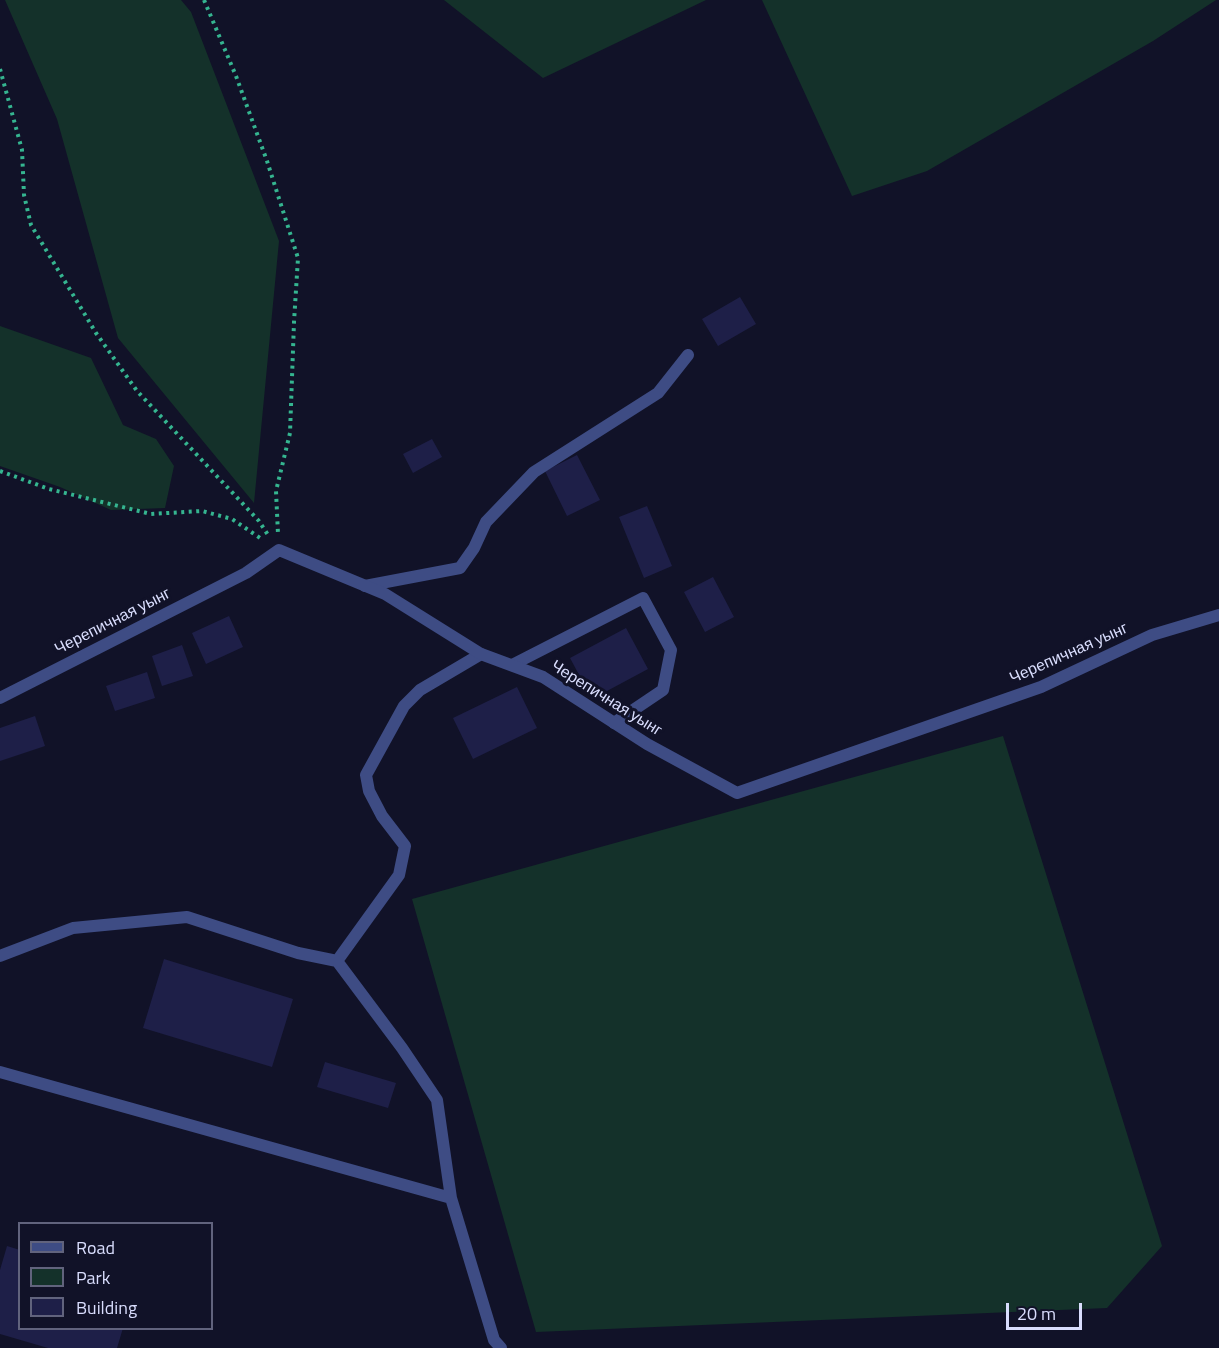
<!DOCTYPE html>
<html>
<head>
<meta charset="utf-8">
<style>
	body { margin:0 }
	#map { position:relative; width:1219px; height:1348px; overflow:hidden; background:#111228; font-family:"Titillium Web",sans-serif }
	canvas { display:block }
	.legend { position:absolute; left:18px; top:1222px; width:195px; height:108px; box-sizing:border-box; background:#111228; border:2px solid #61637d; margin:0; padding:8px 10px; list-style:none; font-size:18px; color:#d9ddfd }
	.legend li { display:flex; align-items:center; gap:12px; height:30px }
	.legend b { width:30px; border:2px solid #61637d }
	.scale { position:absolute; left:1006px; top:1303px; width:76px; height:27px; box-sizing:border-box; border:3px solid #d9ddfd; border-top:0; padding-left:8px; font-size:18px; line-height:21px; white-space:nowrap; color:#d9ddfd; -webkit-text-stroke:4px #111228; paint-order:stroke }
</style>
</head>
<body>
<div id="map">
<canvas width="1219" height="1348"></canvas>
<ul class="legend">
<li><b style="height:8px;background:#3e4c84"></b>Road</li>
<li><b style="height:16px;background:#14312a"></b>Park</li>
<li><b style="height:16px;background:#1e1f48"></b>Building</li>
</ul>
<div class="scale">20 m</div>
</div>
<script>
const context = document.querySelector('canvas').getContext('2d');
context.lineJoin = 'round';
function fill(path, color) { context.fillStyle = color; context.fill(path, 'evenodd'); }
const toPath = rows => new Path2D(rows.map(r => 'M' + r).join(''));
function trace(path, color, width, dash) { context.strokeStyle = color; context.lineWidth = width; context.lineCap = dash ? 'butt' : 'round'; context.setLineDash(dash || []); context.stroke(path); }
function drawText(font, color, halo, rows, align = 'center') {
  context.font = font + ' "Titillium Web",sans-serif'; context.lineWidth = 6; context.setLineDash([]); context.textBaseline = 'middle'; context.strokeStyle = halo; context.fillStyle = color; for (const [text, x, y, turn = 0] of rows) {
    context.save(); context.translate(x, y); context.rotate((+turn || 0) * Math.PI / 180); context.textAlign = isNaN(turn) ? turn : align; if (halo) context.strokeText(text, 0, 0); context.fillText(text, 0, 0); context.restore();
  }
}
fill(toPath([
	[5,0,181,0,191,12,279,241,254,503,118,338,57,119],
	[444,0,706,0,543,78],
	[762,0,1216,0,1153,41,927,171,852,196],
	[0,326,91,358,123,425,156,439,174,466,165,508,111,510,60,487,0,466],
	[1003,736,1162,1246,1107,1308,536,1332,412,899]
]), '#14312a');
fill(toPath([
	[740,297,756,324,718,346,702,319],
	[432,439,442,457,413,473,403,454],
	[577,455,600,500,567,516,545,471],
	[647,506,672,566,644,578,619,517],
	[713,577,734,617,705,632,684,592],
	[229,616,243,647,206,664,192,633],
	[626,628,648,669,592,699,570,658],
	[182,645,193,676,162,686,152,656],
	[147,672,155,698,115,711,106,686],
	[517,687,537,728,473,759,453,718],
	[35,716,45,746,0,761,0,728],
	[164,959,293,999,272,1067,143,1028],
	[325,1062,396,1083,388,1108,317,1087],
	[7,1246,20,1250,20,1328,123,1328,117,1348,48,1348,0,1334,0,1270]
]), '#1e1f48');
trace(toPath([
	[204,0,236,76,267,161,298,258,294,322,290,433,276,491,278,534],
	[0,69,22,150,24,195,31,225,96,333,137,391,259,521,268,535],
	[0,471,49,489,151,514,202,511,232,519,263,540]
]), '#35b590', 4, [3, 4.5]);
trace(toPath([
	[365,586,460,568,474,548,486,522,534,472,658,393,688,355],
	[512,665,643,598,671,650,663,690,614,723],
	[0,956,73,928,187,917,298,953,337,961,402,1048,437,1100,451,1198,494,1340,501,1348],
	[337,961,399,875,405,846,382,816,369,791,366,775,404,706,420,690,481,654],
	[0,1072,451,1198]
]), '#3e4c84', 12);
trace(toPath([
	[0,698,246,573,279,550,385,594,481,654,543,677,647,744,737,793,1041,687,1152,635,1219,615]
]), '#3e4c84', 12);
drawText('16px', '#d9ddfd', '#111228', [
	["Черепичная уынг",113,622,-27],
	["Черепичная уынг",1069,654,-24],
	["Черепичная уынг",606,699,32]
]);
</script>
</body>
</html>
